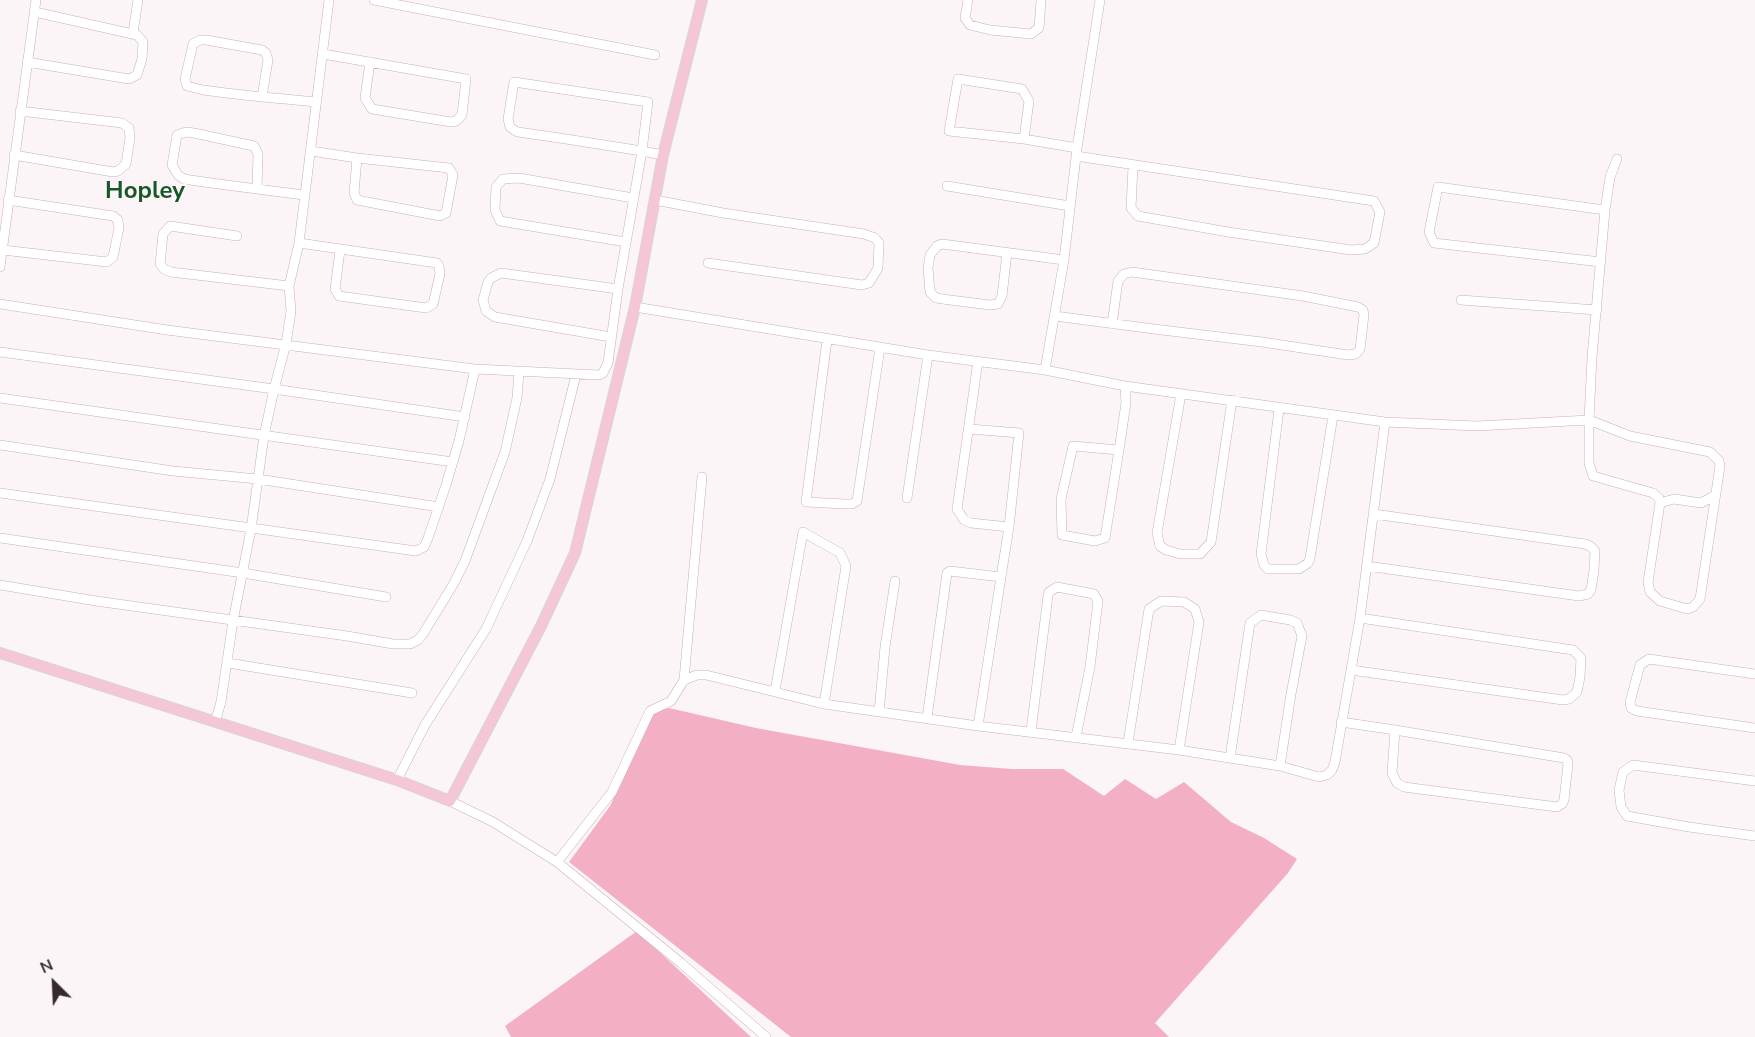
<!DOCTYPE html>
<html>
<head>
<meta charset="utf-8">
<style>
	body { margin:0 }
	#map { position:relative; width:1755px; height:1037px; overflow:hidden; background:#fcf5f7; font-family:"Nunito Sans",sans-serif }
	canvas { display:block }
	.north { position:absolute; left:24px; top:953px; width:60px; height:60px; -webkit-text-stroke:4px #fcf5f7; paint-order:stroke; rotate:336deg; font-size:16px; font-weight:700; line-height:24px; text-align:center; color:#362a2d }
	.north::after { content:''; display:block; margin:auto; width:21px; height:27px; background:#362a2d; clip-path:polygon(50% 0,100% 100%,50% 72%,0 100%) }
</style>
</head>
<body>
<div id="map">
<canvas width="1755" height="1037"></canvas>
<div class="north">N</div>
</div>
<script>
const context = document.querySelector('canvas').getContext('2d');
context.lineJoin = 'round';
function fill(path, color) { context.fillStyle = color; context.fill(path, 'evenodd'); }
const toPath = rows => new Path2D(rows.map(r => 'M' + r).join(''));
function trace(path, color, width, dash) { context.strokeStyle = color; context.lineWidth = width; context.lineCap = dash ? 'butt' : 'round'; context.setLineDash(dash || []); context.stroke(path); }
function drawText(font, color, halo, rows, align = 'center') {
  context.font = font + ' "Nunito Sans",sans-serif'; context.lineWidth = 5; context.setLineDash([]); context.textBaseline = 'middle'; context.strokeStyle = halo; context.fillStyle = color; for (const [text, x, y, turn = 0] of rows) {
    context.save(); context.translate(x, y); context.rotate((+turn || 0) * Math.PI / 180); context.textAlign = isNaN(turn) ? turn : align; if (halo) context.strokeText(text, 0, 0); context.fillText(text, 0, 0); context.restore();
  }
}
fill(toPath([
	[669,708,756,728,960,765,1012,769,1063,769,1104,796,1125,779,1156,799,1184,782,1231,822,1264,838,1297,859,1288,873,1155,1023,1169,1037,791,1037,569,862,610,806,654,712],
	[637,931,751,1037,511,1037,505,1026]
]), '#f3b0c5');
const minor = toPath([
	[374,0,655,55],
	[968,0,965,18,970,25,990,30,1031,34,1039,28,1041,0],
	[133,33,138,0],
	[323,54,466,79,462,115,456,121,451,122,372,109,365,98,370,62],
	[27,62,129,79,137,75,142,59,143,42,137,35,35,12],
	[262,97,268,60,266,53,262,50,206,40,200,40,193,44,185,79,187,86,203,90,226,93,262,97,285,99,316,102],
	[1024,139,1029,101,1022,89,958,79,949,131,1024,139,1077,148],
	[311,151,357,158,449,168,453,175,446,213,440,216,435,215,357,200,354,193,357,158],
	[14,155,113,172,118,171,126,164,130,138,129,128,122,123,20,111],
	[1076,156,1374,201,1380,212,1374,243,1365,249,1351,250,1228,232,1138,216,1131,208,1133,166],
	[947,186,1070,206],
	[257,189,258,154,254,146,194,133,186,132,177,135,172,165,178,175,184,179,204,182,234,186,304,195],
	[655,200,723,213,864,234,875,238,879,243,878,268,869,283,862,285,708,263],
	[237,236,170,226,163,234,160,264,164,269,171,272,289,286],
	[626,242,500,221,495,210,496,187,503,179,519,178,633,198],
	[299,243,437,263,439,266,440,274,433,304,426,308,339,296,335,289,340,250],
	[3,250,107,262,113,257,119,228,118,220,113,216,8,200],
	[1007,253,1002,296,998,304,990,305,950,300,936,298,930,292,928,268,930,255,937,246,942,244,1064,260],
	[1601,262,1434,243,1429,232,1438,187,1605,210],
	[0,267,36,0],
	[1461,300,1597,310],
	[0,304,167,330,475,369,599,375,603,373,608,363,618,289,642,151,648,102,514,82,508,119,510,127,514,130,518,132,566,139,642,151,663,155],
	[635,307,928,355,1045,370,1125,386,1385,422,1477,426,1589,420,1592,357,1605,210,1610,177,1617,159],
	[1055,316,1085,320,1162,330,1262,342,1348,355,1356,354,1360,349,1364,315,1363,310,1358,307,1303,296,1132,272,1124,274,1118,281,1112,324],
	[611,337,495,317,486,311,483,300,488,282,491,278,501,273,618,289],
	[827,340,806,502,845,504,852,504,857,501,880,348],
	[0,352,274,389,465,417],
	[1045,370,1064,260,1077,148,1100,0],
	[1181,394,1157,533,1160,546,1166,550,1180,554,1200,554,1211,542,1232,400],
	[0,398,453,462],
	[1279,409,1261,554,1264,565,1268,569,1299,569,1308,563,1310,558,1333,416],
	[970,429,1019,433,1009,527,971,523,964,520,957,509,978,361],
	[0,445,173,471,258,479,439,507],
	[1119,450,1073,446,1061,499,1062,535,1095,541,1105,538,1119,450,1126,403,1125,386],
	[0,493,416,551,424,547,428,538,446,485,459,441,475,369],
	[907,498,928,355],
	[1660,503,1659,498,1653,493,1593,476,1589,463,1589,420,1630,436,1710,452,1719,461,1720,466,1700,599,1693,607,1687,609,1660,601,1650,592,1648,582,1660,503,1674,499,1701,503,1714,496],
	[0,538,243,573,386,597],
	[1367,566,1579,596,1588,594,1591,590,1594,570,1595,551,1590,546,1585,544,1374,514],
	[1001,577,1009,527],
	[0,585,96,601,347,636,393,644,410,644,418,640,423,634,454,583,465,561,505,452,517,398,519,372],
	[228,663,412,693],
	[1351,670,1563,700,1569,699,1577,692,1580,677,1581,658,1573,650,1360,618],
	[1755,674,1649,659,1640,665,1630,702,1631,708,1637,711,1755,728],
	[684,680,702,477],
	[775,691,803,532,840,553,846,566,824,704],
	[879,712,885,647,895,581],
	[927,718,947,573,950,571,1001,577,978,726],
	[215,722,221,702,233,621,251,529,264,436,274,389,286,344,291,311,289,286,299,243,329,0],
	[1341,722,1395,730,1564,758,1567,760,1568,764,1564,800,1562,804,1557,807,1404,787,1397,783,1392,773,1395,730],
	[1031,731,1048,596,1049,592,1057,587,1094,594,1098,601,1090,667,1076,737],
	[1128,743,1149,609,1161,601,1184,602,1195,609,1199,622,1179,750],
	[1230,758,1250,623,1261,615,1290,620,1297,623,1302,636,1291,694,1280,766],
	[397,780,425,725,486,629,527,541,550,479,576,375],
	[1755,781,1633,765,1623,772,1619,790,1621,807,1627,816,1689,827,1755,836],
	[450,801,493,822,557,862,681,963,766,1037],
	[557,862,612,792,650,711,671,701,684,680,697,675,706,675,824,704,978,726,1179,750,1280,766,1319,777,1327,775,1332,770,1335,762,1360,618,1385,422]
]);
const major = toPath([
	[0,653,397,780,450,801,541,626,575,553,635,307,663,155,702,0]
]);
trace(minor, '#ccadb6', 10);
trace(major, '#d7d4d5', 12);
trace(minor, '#fff', 9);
trace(major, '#f5c7d6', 10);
drawText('bold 24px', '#165728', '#fcf5f7', [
	["Hopley",145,192]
]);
</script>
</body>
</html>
